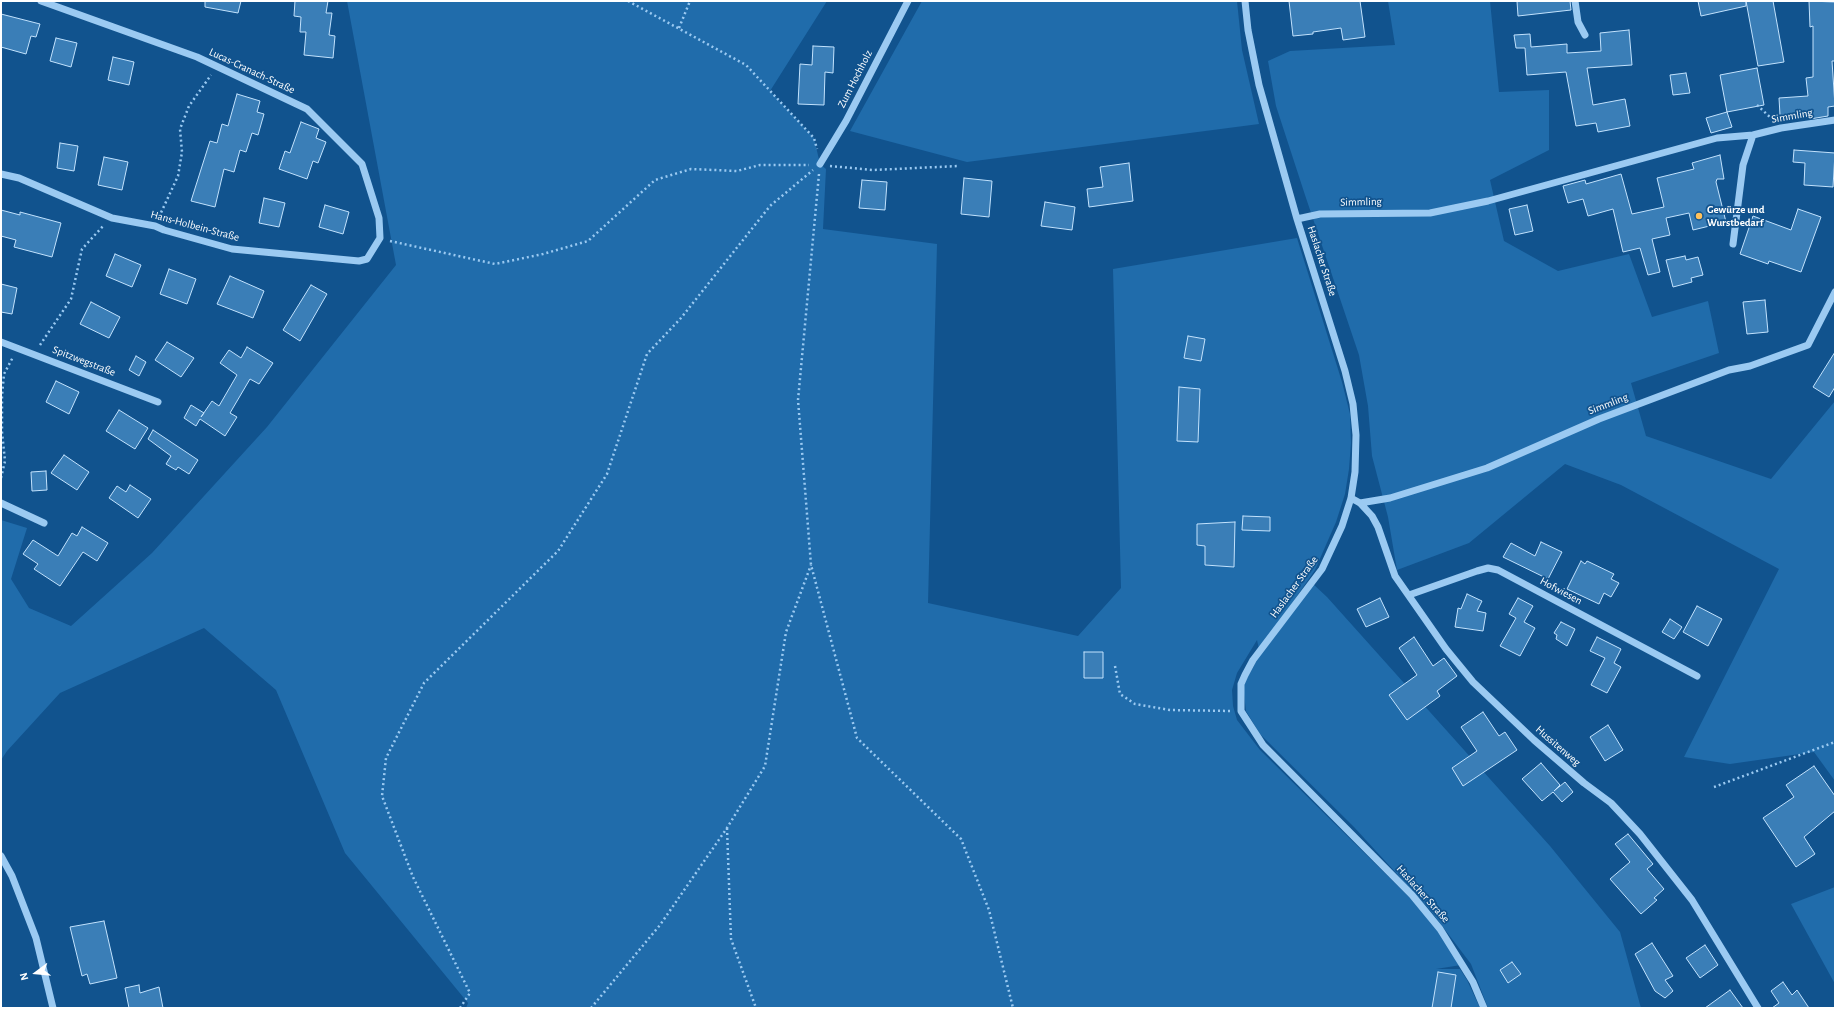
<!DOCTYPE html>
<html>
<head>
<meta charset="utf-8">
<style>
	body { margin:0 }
	#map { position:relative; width:1836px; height:1009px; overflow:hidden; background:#11538e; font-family:"Alegreya Sans",sans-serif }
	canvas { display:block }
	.frame { position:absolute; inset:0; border:2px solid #fff; pointer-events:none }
	.north { position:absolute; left:16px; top:953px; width:40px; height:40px; -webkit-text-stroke:3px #11538e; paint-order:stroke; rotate:254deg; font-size:11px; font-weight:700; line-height:16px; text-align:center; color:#fff }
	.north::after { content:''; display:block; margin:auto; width:14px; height:18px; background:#fff; clip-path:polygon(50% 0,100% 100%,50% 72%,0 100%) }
</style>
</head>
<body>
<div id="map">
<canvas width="1836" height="1009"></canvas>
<div class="frame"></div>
<div class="north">N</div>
</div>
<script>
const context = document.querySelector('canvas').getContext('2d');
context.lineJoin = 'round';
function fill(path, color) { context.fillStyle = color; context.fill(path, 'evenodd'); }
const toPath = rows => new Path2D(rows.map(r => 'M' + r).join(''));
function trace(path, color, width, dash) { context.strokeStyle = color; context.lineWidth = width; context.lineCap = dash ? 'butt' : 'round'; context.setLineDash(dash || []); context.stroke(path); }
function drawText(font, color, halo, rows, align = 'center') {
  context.font = font + ' "Alegreya Sans",sans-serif'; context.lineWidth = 3.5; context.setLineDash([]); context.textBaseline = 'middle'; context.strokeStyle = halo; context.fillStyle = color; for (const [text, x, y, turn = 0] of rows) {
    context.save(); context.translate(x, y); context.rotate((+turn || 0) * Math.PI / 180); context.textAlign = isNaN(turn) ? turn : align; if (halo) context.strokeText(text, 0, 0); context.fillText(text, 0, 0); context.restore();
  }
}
fill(toPath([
	[347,1,827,1,770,91,814,138,820,164,826,169,823,229,937,244,928,603,1078,636,1121,588,1113,269,1297,238,1342,382,1350,414,1351,443,1349,469,1345,494,1336,522,1315,570,1265,642,1312,583,1327,597,1550,846,1620,932,1641,1008,1488,1008,1471,964,1430,910,1354,827,1260,734,1246,711,1243,685,1254,666,1259,649,1257,640,1237,673,1232,690,1233,706,1237,720,1260,750,1410,898,1445,939,1461,965,1436,969,1460,969,1467,980,1480,1008,466,1008,468,1003,345,853,276,690,204,628,60,693,7,751,1,760,1,520,27,528,11,579,29,608,71,626,152,553,267,427,396,265],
	[922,1,1237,1,1242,50,1259,124,967,162,850,131],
	[1388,1,1490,1,1499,92,1549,90,1549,150,1490,180,1504,241,1558,271,1629,254,1652,317,1708,301,1719,353,1631,383,1646,436,1771,479,1835,401,1835,781,1814,752,1730,764,1684,757,1779,569,1621,485,1565,464,1469,543,1397,570,1388,517,1372,456,1368,406,1359,355,1305,195,1276,106,1268,61,1290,51,1395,45],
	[1835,887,1835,984,1791,904]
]), '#206cab');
const building = toPath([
	[205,1,241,1,238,13,205,7,205,1],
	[295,1,328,1,326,13,332,13,329,35,335,36,333,58,304,55,306,32,300,32,301,17,294,16,295,1],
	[1289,1,1360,1,1365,37,1343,40,1341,28,1313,32,1313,34,1293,36,1289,1],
	[1517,1,1570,1,1571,10,1518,16,1517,1],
	[1698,1,1746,1,1746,6,1701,16,1698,1],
	[1746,1,1773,1,1784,62,1758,66,1746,1],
	[1809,1,1835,2,1835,61,1832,61,1835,106,1828,107,1828,116,1810,119,1809,113,1780,115,1779,98,1808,96,1806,78,1813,77,1813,26,1810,27,1809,1],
	[1,14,40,24,36,37,31,36,26,54,1,47,1,14],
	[1629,30,1632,65,1587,68,1593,105,1625,99,1630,126,1598,132,1596,123,1576,126,1566,72,1527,75,1525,48,1516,48,1514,35,1530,34,1531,47,1567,44,1567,53,1601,51,1600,33,1629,30],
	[56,38,77,43,71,67,50,61,56,38],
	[813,46,834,47,833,73,825,72,824,105,798,104,800,64,812,65,813,46],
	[113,57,134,62,129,85,108,80,113,57],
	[1757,68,1764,105,1727,112,1720,75,1757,68],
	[1686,73,1690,93,1673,95,1670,75,1686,73],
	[237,94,260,101,257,112,264,114,258,135,252,133,246,152,240,150,234,172,224,169,215,207,191,201,210,141,217,143,222,124,228,126,237,94],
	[1727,112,1732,127,1711,133,1706,118,1727,112],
	[301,122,319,129,316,138,326,142,318,163,313,161,307,179,279,169,285,151,290,153,301,122],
	[60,143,78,146,74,171,57,168,60,143],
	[1794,150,1835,153,1833,187,1804,185,1805,163,1793,162,1794,150],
	[1720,155,1724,179,1717,179,1716,182,1726,222,1693,230,1689,213,1666,218,1670,235,1652,239,1660,272,1648,275,1640,248,1623,252,1613,209,1588,216,1583,199,1568,203,1563,186,1585,180,1586,184,1621,174,1632,214,1664,207,1657,178,1694,169,1692,163,1720,155],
	[104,157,128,162,122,190,98,185,104,157],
	[1129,163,1133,201,1089,207,1087,189,1103,187,1100,167,1129,163],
	[964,178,992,181,989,217,961,214,964,178],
	[862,180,887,182,885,210,859,208,862,180],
	[264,198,285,203,279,227,259,223,264,198],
	[1045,202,1075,207,1072,230,1041,226,1045,202],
	[325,205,349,212,343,234,319,227,325,205],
	[1527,205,1533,231,1515,235,1509,209,1527,205],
	[1798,209,1821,217,1801,272,1769,261,1768,264,1740,254,1753,216,1791,230,1798,209],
	[1,210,20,215,20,212,61,223,52,257,14,247,16,240,1,236,1,210],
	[115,254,141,265,132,287,106,276,115,254],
	[1685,256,1686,260,1698,257,1703,275,1691,278,1692,282,1673,287,1666,260,1685,256],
	[169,269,196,279,187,304,160,294,169,269],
	[230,276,264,291,253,318,217,304,230,276],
	[1,284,17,288,12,314,1,312,1,284],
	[311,285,327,294,300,341,283,330,311,285],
	[1765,300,1768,332,1747,334,1743,302,1765,300],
	[91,302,120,317,109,338,80,324,91,302],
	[1188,336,1205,339,1201,361,1184,358,1188,336],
	[167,342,194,358,181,377,155,360,167,342],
	[247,347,273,363,259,384,250,379,230,413,237,417,225,436,200,419,196,426,184,418,191,405,204,413,201,417,212,401,219,406,237,375,220,363,229,350,241,358,247,347],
	[1835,352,1835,387,1829,397,1813,387,1835,352],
	[136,356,146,362,139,376,129,370,136,356],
	[56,381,79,392,69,414,46,402,56,381],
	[1179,387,1200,389,1198,442,1177,441,1179,387],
	[119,410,148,428,135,449,106,431,119,410],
	[153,430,198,460,189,474,178,467,176,470,166,464,171,456,148,439,153,430],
	[64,455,89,472,77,490,51,473,64,455],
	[46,471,47,490,32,491,31,472,46,471],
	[130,485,151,499,138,518,109,498,117,486,126,492,130,485],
	[1243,516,1270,517,1270,531,1242,530,1243,516],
	[1235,522,1234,567,1205,565,1205,546,1197,545,1197,524,1235,522],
	[82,527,108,543,97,561,83,552,60,586,34,569,38,564,23,554,33,540,58,556,72,533,77,536,82,527],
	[1541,542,1562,552,1548,579,1503,557,1511,543,1535,556,1541,542],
	[1581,561,1585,564,1587,561,1614,574,1611,579,1619,583,1611,597,1604,593,1599,604,1567,589,1581,561],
	[1467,594,1482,601,1477,611,1486,613,1483,631,1455,627,1458,608,1461,609,1467,594],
	[1380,598,1389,617,1366,627,1357,609,1380,598],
	[1518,598,1533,606,1524,622,1535,628,1520,656,1500,646,1516,618,1509,614,1518,598],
	[1697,606,1722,619,1708,646,1683,632,1697,606],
	[1670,619,1682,627,1674,639,1662,632,1670,619],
	[1561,622,1575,629,1567,646,1556,639,1557,635,1554,633,1561,622],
	[1414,637,1433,666,1444,658,1457,676,1437,691,1440,696,1407,720,1389,695,1417,675,1399,648,1414,637],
	[1597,637,1621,649,1614,663,1621,667,1607,693,1591,685,1605,658,1590,651,1597,637],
	[1084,652,1103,652,1103,678,1084,678,1084,652],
	[1483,712,1499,736,1505,732,1517,750,1463,786,1452,768,1477,751,1461,727,1483,712],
	[1608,725,1623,750,1605,761,1590,737,1608,725],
	[1541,763,1560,785,1554,791,1565,782,1573,792,1562,802,1553,792,1542,801,1522,779,1541,763],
	[1814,766,1835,796,1835,811,1804,837,1815,854,1796,867,1763,818,1794,797,1786,785,1814,766],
	[1628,834,1653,864,1647,869,1664,889,1654,898,1657,900,1641,914,1610,879,1630,862,1615,844,1628,834],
	[104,921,117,978,90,984,87,974,82,976,70,927,104,921],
	[1652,943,1673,976,1665,980,1673,991,1665,998,1655,991,1635,954,1652,943],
	[1705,945,1718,965,1700,978,1686,958,1705,945],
	[1512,962,1521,974,1508,983,1500,970,1512,962],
	[1438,972,1456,975,1451,1008,1432,1008,1438,972],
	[1783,982,1792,995,1797,990,1809,1008,1772,1008,1779,1003,1771,991,1783,982],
	[139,985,140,993,159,987,163,1008,129,1008,125,988,139,985],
	[1730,990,1743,1008,1705,1008,1730,990]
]);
fill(building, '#3a7eb7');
trace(building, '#c2e2fd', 1);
trace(toPath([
	[628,1,746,65,814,138,817,149],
	[679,28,690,1],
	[1757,105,1772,119],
	[830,166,873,170,959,166],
	[819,174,798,400,811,565,857,738,961,839,989,910,1013,1008],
	[159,217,178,176,182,152,180,129,189,106,211,75],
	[390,241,495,264,543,254,588,241,655,180,691,169,737,171,760,165,809,165],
	[40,345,71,299,82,249,104,225],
	[1,478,5,461,2,432,2,396,4,374,13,357],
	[1115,666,1120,694,1135,704,1170,710,1231,711],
	[1714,787,1835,742],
	[727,828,731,939,756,1008],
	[460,1008,470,993,413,877,382,796,386,758,424,683,558,551,607,474,647,354,681,318,770,206,813,170],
	[591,1008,660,925,727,828,765,766,786,632,811,565]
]), '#9bcaf2', 2.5, [2, 3]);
trace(toPath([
	[1245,1,1248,30,1259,85,1297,219,1345,371,1353,404,1356,435,1355,472,1351,498,1342,526,1322,569,1253,660,1245,675,1241,684,1241,711,1263,745,1412,895,1440,929,1473,982,1484,1008],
	[1575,1,1578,22,1585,35],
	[820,164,846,121,908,1],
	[1,174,19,178,112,218,155,226,164,230,232,249,359,261,367,259,380,238,379,218,362,164,307,109,197,57,41,1],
	[1297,219,1320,214,1430,213,1488,201,1717,138,1753,135,1781,128,1835,120],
	[1733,244,1743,165,1753,135],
	[1,342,158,402],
	[1351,498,1360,503,1372,516,1378,527,1395,576,1446,649,1473,682,1534,740,1584,783,1611,803,1640,834,1692,900,1758,1008],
	[1,503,44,523],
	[1360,503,1390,498,1487,468,1599,419,1729,370,1750,366,1808,345,1835,292],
	[1409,595,1477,571,1488,568,1498,570,1697,676],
	[1,856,12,876,36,938,53,1008]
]), '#9bcaf2', 7);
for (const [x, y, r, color] of [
	[1699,216,4,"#ffc15b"]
]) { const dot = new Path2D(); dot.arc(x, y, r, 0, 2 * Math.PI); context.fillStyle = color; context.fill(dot); trace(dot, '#11538e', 1.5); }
drawText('11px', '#fff', '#11538e', [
	["Lucas-Cranach-Straße",252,71,25],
	["Zum Hochholz",855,79,-63],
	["Simmling",1792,116,-10],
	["Simmling",1361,202,-1],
	["Hans-Holbein-Straße",195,226,15],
	["Haslacher Straße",1322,261,72],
	["Spitzwegstraße",84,361,21],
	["Simmling",1608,404,-21],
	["Haslacher Straße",1294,587,-54],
	["Hofwiesen",1561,591,28],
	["Hussitenweg",1558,746,41],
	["Haslacher Straße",1423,894,48]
]);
drawText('bold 11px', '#fff', '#11538e', [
	["Gewürze und",1707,210],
	["Wurstbedarf",1707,223]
], 'left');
</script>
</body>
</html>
